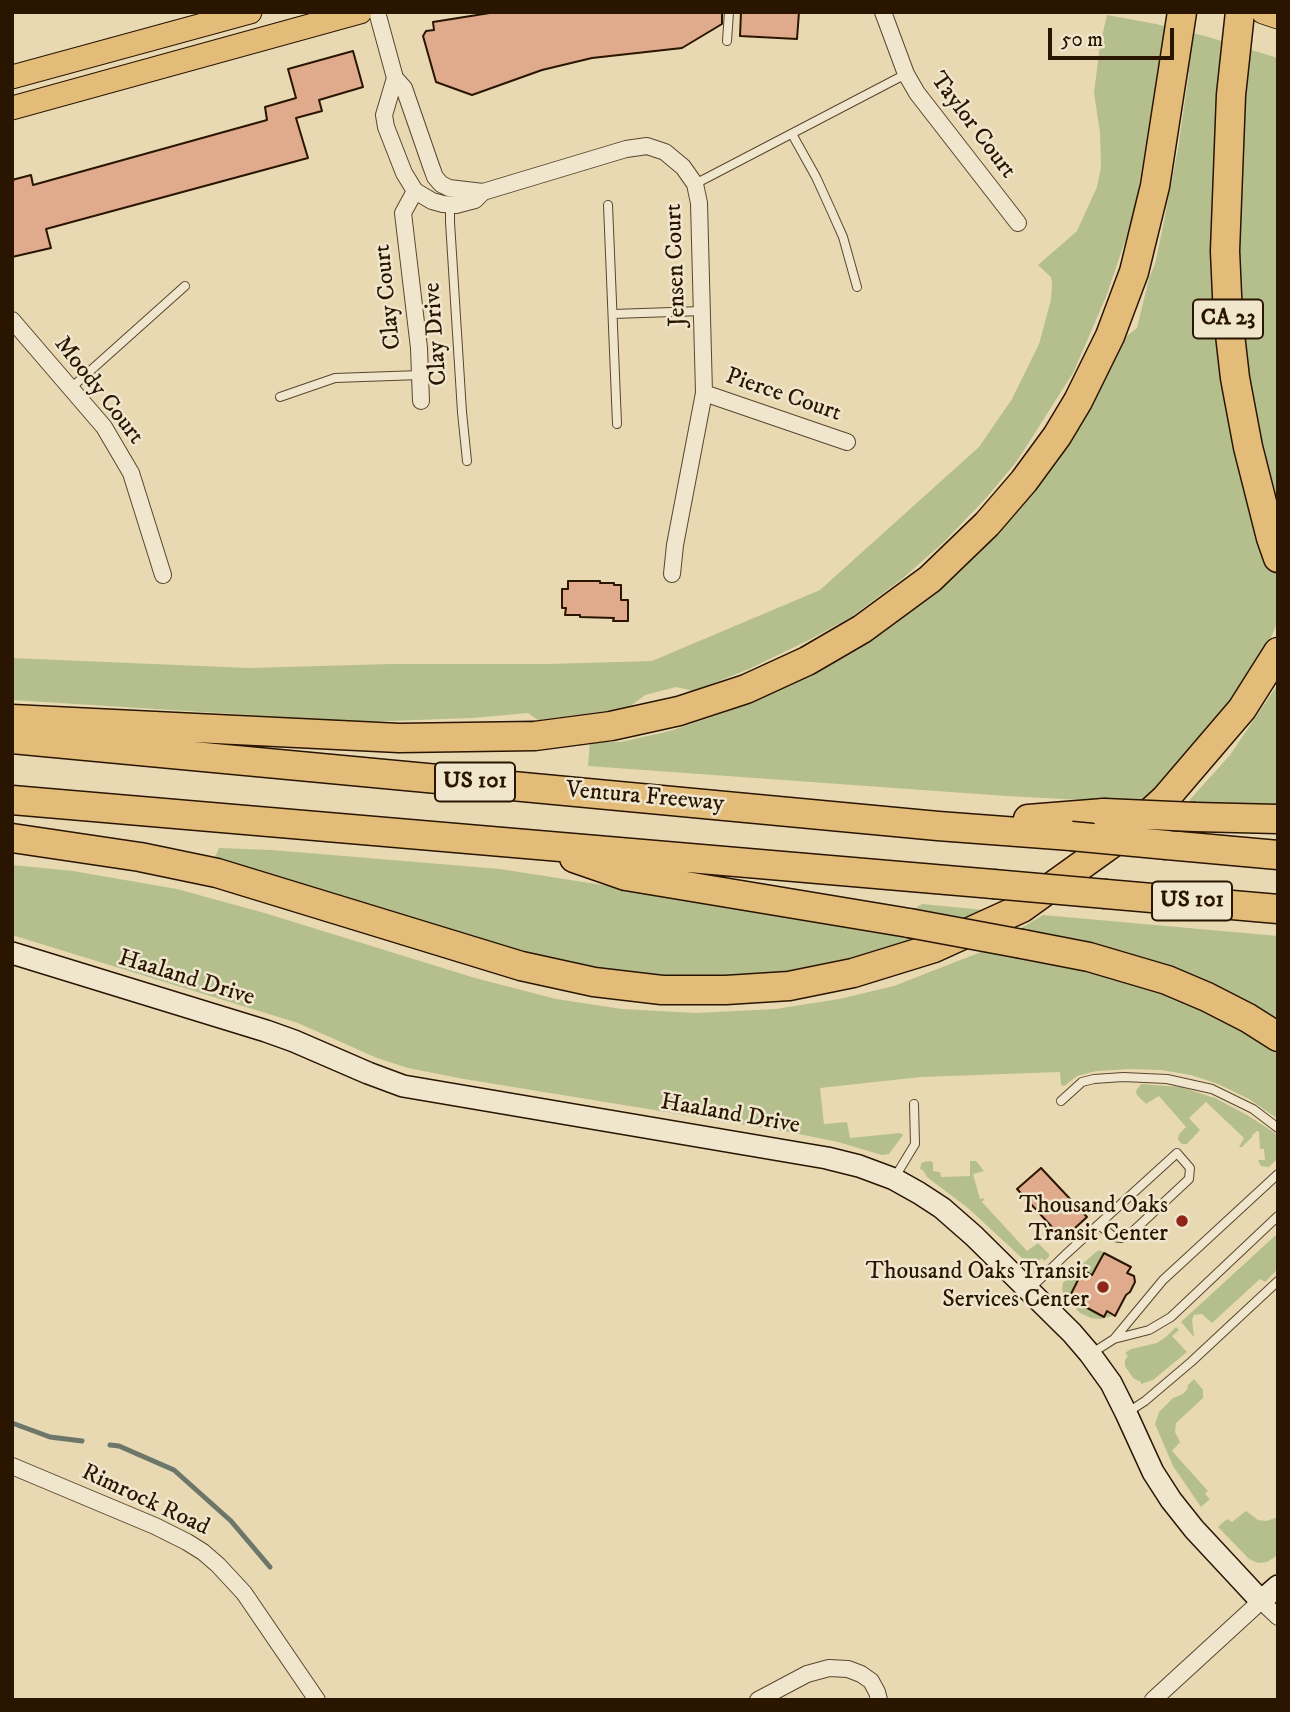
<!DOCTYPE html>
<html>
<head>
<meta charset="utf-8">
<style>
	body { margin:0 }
	#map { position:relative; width:1290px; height:1712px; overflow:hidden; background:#e8d9b3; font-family:"IM FELL DW Pica",serif }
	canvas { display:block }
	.frame { position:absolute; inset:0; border:14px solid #291500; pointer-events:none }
	.scale { position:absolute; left:1048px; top:28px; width:126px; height:32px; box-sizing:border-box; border:4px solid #291500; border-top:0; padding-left:9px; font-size:21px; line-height:24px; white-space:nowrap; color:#291500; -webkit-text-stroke:5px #f0e6ce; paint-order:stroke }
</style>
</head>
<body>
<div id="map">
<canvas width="1290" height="1712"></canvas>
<div class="frame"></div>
<div class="scale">50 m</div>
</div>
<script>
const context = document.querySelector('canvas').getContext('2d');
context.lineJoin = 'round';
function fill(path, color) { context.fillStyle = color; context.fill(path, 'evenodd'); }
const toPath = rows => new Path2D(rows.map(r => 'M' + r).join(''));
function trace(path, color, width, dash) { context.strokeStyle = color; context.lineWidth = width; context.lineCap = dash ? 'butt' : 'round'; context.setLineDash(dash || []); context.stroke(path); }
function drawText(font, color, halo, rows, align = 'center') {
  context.font = font + ' "IM FELL DW Pica",serif'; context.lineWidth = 5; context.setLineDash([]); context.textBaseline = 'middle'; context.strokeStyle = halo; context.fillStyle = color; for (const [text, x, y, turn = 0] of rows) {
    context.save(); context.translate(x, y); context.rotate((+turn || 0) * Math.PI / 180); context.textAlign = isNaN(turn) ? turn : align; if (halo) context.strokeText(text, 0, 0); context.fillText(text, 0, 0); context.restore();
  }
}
fill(toPath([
	[1107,15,1156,24,1205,36,1278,58,1278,621,1270,640,1234,698,1191,755,1143,803,1006,796,588,766,590,742,621,742,670,731,723,713,828,666,884,632,931,595,979,553,1036,489,1077,429,1127,336,1137,328,1149,278,1155,264,1163,226,1178,148,1189,73,1158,67,1135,212,1106,297,1073,373,1017,461,987,497,944,542,902,579,851,617,809,640,749,669,694,691,676,687,645,695,628,708,538,720,528,713,473,718,362,722,12,700,12,658,248,668,392,664,548,664,652,661,820,590,979,447,1012,399,1039,344,1051,300,1052,284,1051,277,1038,265,1077,231,1097,187,1101,167,1100,133,1094,93,1100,45],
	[1278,684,1278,806,1186,804,1230,755],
	[219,848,272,850,500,869,705,901,905,915,922,904,984,910,913,941,865,956,825,965,777,973,734,976,667,977,609,971,541,958,263,874,215,857],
	[12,865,73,871,177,889,268,914,475,978,556,999,622,1009,696,1013,776,1009,839,999,894,986,986,950,1085,968,1153,987,1221,1015,1278,1048,1278,1119,1249,1099,1218,1084,1191,1075,1161,1070,1130,1069,1097,1071,1077,1076,1064,1086,1061,1085,1060,1072,921,1077,820,1088,824,1124,847,1122,850,1138,900,1133,903,1135,889,1154,882,1155,838,1142,789,1132,464,1079,408,1068,377,1058,298,1023,12,935],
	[1043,915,1278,936,1278,1026,1013,933],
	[1141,1084,1181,1087,1215,1098,1247,1115,1278,1135,1278,1158,1269,1167,1261,1166,1258,1160,1265,1160,1264,1149,1260,1149,1259,1132,1257,1131,1252,1135,1253,1136,1242,1147,1239,1147,1244,1138,1206,1102,1189,1118,1200,1130,1187,1144,1182,1144,1178,1140,1179,1134,1186,1127,1159,1096,1146,1104,1137,1095,1136,1091],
	[931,1161,933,1163,933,1171,940,1172,941,1177,970,1176,970,1161,976,1161,984,1171,973,1174,980,1199,985,1198,982,1202,1027,1251,1038,1243,1049,1254,1049,1257,1044,1261,1042,1258,1038,1261,1032,1261,1022,1258,968,1208,927,1177,923,1170,920,1169,921,1164,923,1162],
	[1278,1233,1278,1261,1275,1272,1265,1282,1260,1279,1212,1323,1202,1314,1194,1315,1192,1320,1194,1337,1181,1322],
	[1100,1250,1104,1253,1092,1275,1082,1270,1071,1293,1075,1296,1074,1298,1081,1302,1080,1304,1104,1317,1108,1312,1112,1316,1100,1319,1091,1318,1080,1313,1064,1296,1062,1289,1063,1283,1068,1277,1096,1252],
	[1176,1327,1179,1330,1172,1336,1187,1352,1153,1380,1141,1384,1141,1382,1133,1378,1125,1366,1125,1360,1128,1356,1125,1353,1131,1349,1157,1343,1167,1336],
	[1194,1379,1203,1390,1203,1398,1176,1423,1175,1432,1180,1442,1172,1451,1208,1491,1205,1494,1210,1499,1201,1507,1173,1466,1155,1424,1159,1412,1173,1398,1183,1394,1188,1388,1187,1386],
	[1246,1511,1258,1520,1266,1521,1278,1517,1278,1555,1267,1562,1258,1563,1249,1559,1218,1527,1227,1519,1232,1522]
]), '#b5bf8d');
trace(toPath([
	[12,1423,50,1437,82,1441],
	[110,1445,119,1446,174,1470,231,1521,270,1567]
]), '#6c776a', 5);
const building = toPath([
	[496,12,722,12,722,24,682,48,592,58,542,70,472,95,436,82,423,36,426,31,434,30,433,22,496,12],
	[741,12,799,12,797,39,740,36,741,12],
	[353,51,363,87,319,100,322,111,296,118,308,158,46,229,51,248,12,257,12,180,31,175,33,185,267,120,265,107,296,98,288,69,353,51],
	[568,581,600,581,600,583,614,583,614,585,621,585,621,600,628,600,628,621,613,621,614,618,580,617,580,615,565,615,566,608,562,608,562,589,568,589,568,581],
	[1041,1168,1087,1217,1063,1239,1017,1189,1041,1168],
	[1104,1253,1131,1267,1127,1273,1134,1276,1135,1282,1130,1292,1126,1295,1115,1316,1107,1311,1104,1317,1080,1304,1081,1302,1074,1298,1075,1296,1071,1294,1083,1270,1092,1275,1104,1253]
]);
fill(building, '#e0aa8d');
trace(building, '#291500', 2);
const lane = toPath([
	[727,41,729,12],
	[792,134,816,177,831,210,843,237,857,287],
	[695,184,906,74],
	[450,204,450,222,462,412,467,461],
	[608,205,617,424],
	[613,314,702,311],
	[71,388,185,286],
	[280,397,335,378,420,375],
	[1061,1101,1082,1082,1094,1079,1123,1077,1167,1079,1212,1089,1253,1109,1278,1128],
	[895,1177,915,1144,914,1104],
	[1029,1290,1065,1255,1177,1153,1190,1168,1189,1179,1129,1235,1121,1238,1114,1237,1099,1225],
	[1114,1339,1149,1330,1171,1317,1278,1216],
	[1092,1353,1114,1339,1163,1280,1278,1174],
	[1128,1412,1145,1401,1191,1362,1278,1281]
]);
const street = toPath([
	[377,12,395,78,404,88,431,166,435,177,441,184,449,188,483,192,626,149,647,146,665,152,683,167,695,184,699,203,704,393,675,545,672,574],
	[883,12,906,74,917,93,1018,223],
	[395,78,384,115,386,127,404,173,415,191,432,201,443,204,456,205,475,200,483,192],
	[415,191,403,213,419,348,421,401],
	[12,320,104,427,131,473,163,575],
	[704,393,847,442],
	[12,1466,155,1526,187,1542,203,1552,218,1565,244,1593,317,1700],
	[758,1700,807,1674,829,1668,848,1669,861,1674,871,1681,877,1692,879,1700],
	[1153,1700,1261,1601,1278,1617]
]);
const secondary = toPath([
	[12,953,266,1031,294,1041,368,1073,403,1086,827,1158,859,1166,894,1179,919,1193,942,1208,974,1236,1072,1333,1090,1354,1111,1383,1126,1413,1153,1472,1171,1500,1194,1529,1261,1601,1278,1586]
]);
const primary = toPath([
	[1263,12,1278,17],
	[12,77,250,12],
	[12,108,360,12]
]);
const highway = toPath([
	[1240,12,1231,95,1225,251,1228,317,1235,378,1248,447,1271,538,1278,558],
	[12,719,399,738,535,736,611,726,679,711,746,689,807,661,862,629,930,579,987,524,1024,481,1057,436,1078,401,1110,336,1134,272,1155,186,1182,12],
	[12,739,938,826,1071,836],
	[12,800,993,884],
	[1195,817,1278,819],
	[1028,819,1104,813],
	[12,838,140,857,217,873,521,966,594,982,662,990,726,990,789,986,853,973,934,948,1022,908,1132,829,1165,799,1242,709,1278,652],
	[1167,845,1278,855],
	[574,858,626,876,909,923],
	[1106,894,1278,909],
	[1022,944,1089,957,1167,980,1207,997,1248,1018,1278,1037]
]);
trace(lane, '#59462d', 10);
trace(street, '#59462d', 18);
trace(secondary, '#291500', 24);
trace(primary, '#291500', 25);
trace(highway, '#291500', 31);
trace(lane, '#f0e6ce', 8);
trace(street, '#f0e6ce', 16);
trace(secondary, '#f0e6ce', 21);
trace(primary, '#e4bc7a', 23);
trace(highway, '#e4bc7a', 28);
const highwayBridge = toPath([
	[1104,813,1195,817],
	[1071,836,1167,845],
	[993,884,1106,894],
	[909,923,1022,944]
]);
trace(highwayBridge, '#291500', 31, []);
trace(highwayBridge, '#e4bc7a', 28);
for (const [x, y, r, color] of [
	[1182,1221,7,"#8f2418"],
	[1103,1287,7,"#8f2418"]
]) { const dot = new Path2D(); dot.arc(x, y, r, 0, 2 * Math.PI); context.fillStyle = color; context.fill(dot); trace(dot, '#f0e6ce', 2.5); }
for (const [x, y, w] of [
	[1228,319,70],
	[475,782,80],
	[1192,901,80]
]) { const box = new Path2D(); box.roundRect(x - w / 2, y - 19.5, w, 39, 5); context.fillStyle = '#f0e6ce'; context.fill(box); trace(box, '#291500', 2); }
drawText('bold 23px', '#291500', null, [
	["CA 23",1228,319],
	["US 101",475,782],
	["US 101",1192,901]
]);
drawText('24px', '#291500', '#f0e6ce', [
	["Taylor Court",972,126,53],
	["Jensen Court",677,265,-92],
	["Clay Court",389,297,-96],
	["Clay Drive",437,334,-94],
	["Moody Court",98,391,52],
	["Pierce Court",783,396,19],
	["Ventura Freeway",645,798,5],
	["Haaland Drive",186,979,17],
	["Haaland Drive",730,1115,10],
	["Rimrock Road",145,1501,25]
]);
drawText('24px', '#291500', '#f0e6ce', [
	["Thousand Oaks",1168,1207],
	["Transit Center",1168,1235],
	["Thousand Oaks Transit",1089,1273],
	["Services Center",1089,1301]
], 'right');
</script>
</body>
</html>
